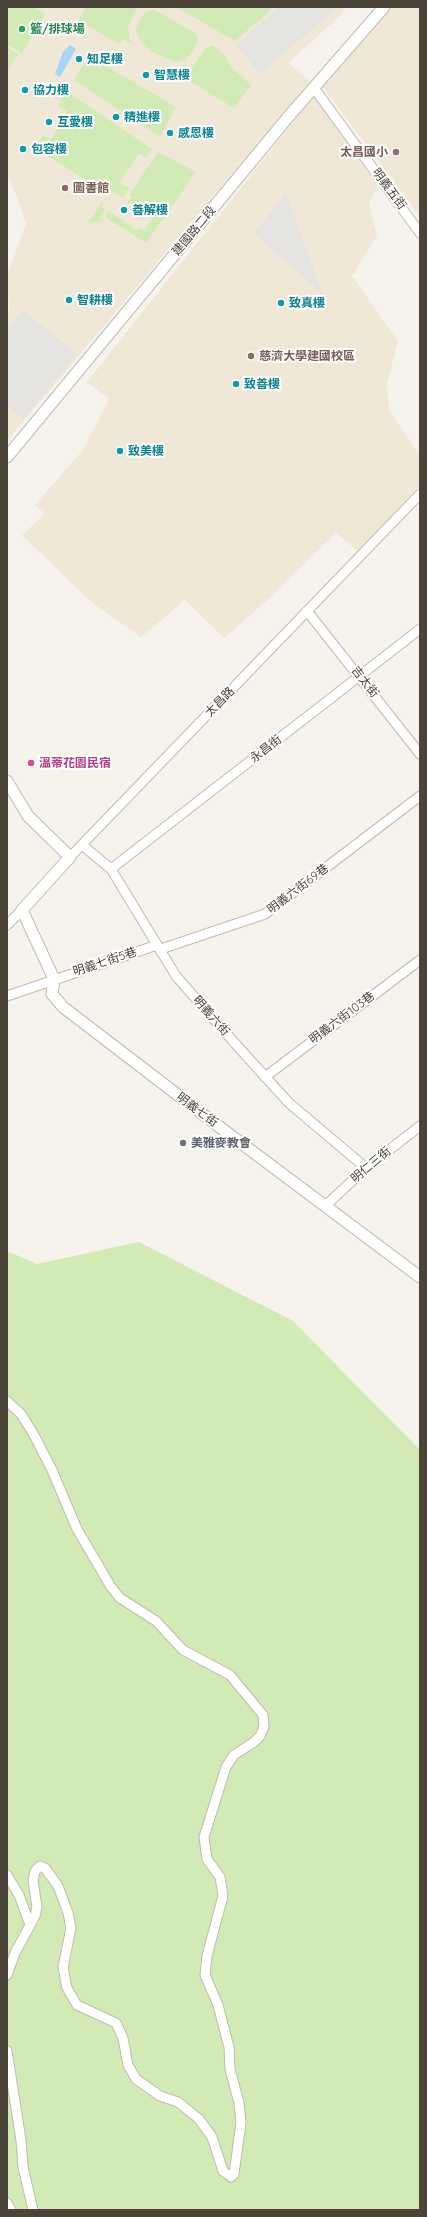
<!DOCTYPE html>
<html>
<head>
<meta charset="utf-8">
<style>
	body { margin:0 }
	#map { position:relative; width:427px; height:2217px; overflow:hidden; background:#f6f3ec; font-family:Quicksand,sans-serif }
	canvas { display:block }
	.frame { position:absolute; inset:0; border:8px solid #4b4439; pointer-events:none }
</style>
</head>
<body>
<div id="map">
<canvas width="427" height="2217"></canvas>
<div class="frame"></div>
</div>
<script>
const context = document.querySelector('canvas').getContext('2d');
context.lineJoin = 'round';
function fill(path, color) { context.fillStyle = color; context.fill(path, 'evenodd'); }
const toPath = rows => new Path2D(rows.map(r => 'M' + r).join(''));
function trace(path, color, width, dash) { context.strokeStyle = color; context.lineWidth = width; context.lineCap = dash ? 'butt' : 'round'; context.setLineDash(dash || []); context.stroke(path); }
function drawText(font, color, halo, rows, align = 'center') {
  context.font = font + ' Quicksand,"Noto Sans TC",sans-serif'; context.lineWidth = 4; context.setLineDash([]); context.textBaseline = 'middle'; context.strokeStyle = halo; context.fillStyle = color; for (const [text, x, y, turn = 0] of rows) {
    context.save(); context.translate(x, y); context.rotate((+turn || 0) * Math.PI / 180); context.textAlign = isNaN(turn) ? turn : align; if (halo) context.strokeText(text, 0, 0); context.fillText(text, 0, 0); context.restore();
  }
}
fill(toPath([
	[7,7,345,7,340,16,288,63,310,81,7,441,7,313,9,311,7,276,26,224,19,202,7,175],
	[391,7,420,7,420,217,323,87],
	[313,97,339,129,378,186,369,203,377,236,352,276,398,341,387,384,389,410,420,456,420,485,358,551,336,533,272,596,224,638,185,600,141,637,90,601,22,535,45,514,35,505,83,450,109,399,87,382]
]), '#efe8d6');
fill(toPath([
	[7,7,33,7,45,14,22,53,7,44],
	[86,7,137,7,128,27,131,43,123,39,119,44,78,20],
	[176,7,274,7,235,41],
	[153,9,195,33,199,38,193,51,185,60,176,62,152,52,138,38,136,29,138,24,145,12],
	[212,45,224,54,231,67,251,85,234,108,181,76,184,70,191,69,205,49],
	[7,47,18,54,7,73],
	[89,56,176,107,160,137,74,80],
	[66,91,152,149,146,158,139,153,120,182,129,189,123,198,107,188,104,192,36,148,43,135,51,140,67,111,58,106],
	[158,152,196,172,146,243,105,217,109,211,138,231,140,228,144,230,153,218,128,202,132,197,129,195],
	[102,202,104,203,102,206,105,209,100,218,105,222,98,221,92,224,88,223],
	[139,1242,293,1321,420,1450,420,2210,7,2210,7,1251,37,1264]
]), '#d2eab5');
fill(toPath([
	[279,7,338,7,260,74,236,45],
	[286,193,323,295,254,233],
	[23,310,77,354,23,419,7,406,7,330]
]), '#e5e3e0');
fill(toPath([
	[70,45,76,49,60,77,55,74,63,52]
]), '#a9d4f2');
const minor = toPath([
	[314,88,420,233],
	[307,611,420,754],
	[82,845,111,869,176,976,240,1049,289,1103,366,1168],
	[70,857,420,494],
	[111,869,420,629],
	[7,925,22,910],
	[160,951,164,948,265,914,420,796],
	[7,996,157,945],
	[265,1077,420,960],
	[325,1206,366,1168,420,1126],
	[7,1401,21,1414,34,1435,52,1470,77,1529,111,1587,120,1598,156,1621,183,1650,230,1675,263,1715,264,1727,260,1736,254,1742,234,1755,226,1767,204,1837,207,1859,220,1877,223,1896,207,1956,205,1975,218,2005,225,2032,229,2047,230,2069,239,2103,241,2123,234,2174,231,2177,223,2171,212,2137,199,2119,178,2102,160,2096,136,2079,128,2065,123,2038,116,2023,77,2005,67,1988,63,1967,71,1928,68,1913,58,1886,45,1868,40,1866,35,1871,33,1880,37,1907,35,1916,15,1953,7,1975],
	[7,1875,19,1895,30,1925],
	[7,2051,21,2140,23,2167,33,2210],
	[7,2203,11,2210]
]);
const tertiary = toPath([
	[7,457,289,116,384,7],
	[7,781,28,816,70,857,22,910,54,979,52,994,63,1007,213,1122,420,1277]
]);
trace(minor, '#c2bbae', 11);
trace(tertiary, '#c2bbae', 13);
trace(minor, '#fff', 9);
trace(tertiary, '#fff', 11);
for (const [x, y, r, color] of [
	[22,29,4,"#2e9e5b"],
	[79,59,4,"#0f9aa8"],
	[146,75,4,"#0f9aa8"],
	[25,90,4,"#0f9aa8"],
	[116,117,4,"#0f9aa8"],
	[49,122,4,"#0f9aa8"],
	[170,133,4,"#0f9aa8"],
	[23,149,4,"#0f9aa8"],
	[396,152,4,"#8d6e63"],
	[65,188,4,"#8d6e63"],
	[124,210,4,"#0f9aa8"],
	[69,300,4,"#0f9aa8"],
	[281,303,4,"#0f9aa8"],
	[251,356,4,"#8d6e63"],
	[236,384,4,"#0f9aa8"],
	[120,451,4,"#0f9aa8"],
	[31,763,4,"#d1479c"],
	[183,1143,4,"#6b7280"]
]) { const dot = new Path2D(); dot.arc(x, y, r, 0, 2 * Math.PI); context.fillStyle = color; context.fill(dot); trace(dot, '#fff', 1.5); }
drawText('bold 12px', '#27864d', '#fff', [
	["籃/排球場",30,29]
], 'left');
drawText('bold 12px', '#0d838f', '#fff', [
	["知足樓",87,59],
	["智慧樓",154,75],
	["協力樓",33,90],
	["精進樓",124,117],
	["互愛樓",57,122],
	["感恩樓",178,133],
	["包容樓",31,149],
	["善解樓",132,210],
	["智耕樓",77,300],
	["致真樓",289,303],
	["致善樓",244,384],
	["致美樓",128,451]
], 'left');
drawText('bold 12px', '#785e54', '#fff', [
	["太昌國小",388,152,"right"],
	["圖書館",73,188],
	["慈濟大學建國校區",259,356]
], 'left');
drawText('12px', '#4b4439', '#fff', [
	["明義五街",389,189,53],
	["建國路二段",194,231,-50],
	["吉太街",365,682,52],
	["太昌路",220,702,-46],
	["永昌街",266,749,-38],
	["明義六街69巷",298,889,-37],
	["明義七街5巷",105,962,-18],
	["明義六街",211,1016,49],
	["明義六街103巷",342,1018,-37],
	["明義七街",197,1110,37],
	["明仁三街",371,1165,-40]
]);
drawText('bold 12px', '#b23c85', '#fff', [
	["溫蒂花園民宿",39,763]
], 'left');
drawText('bold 12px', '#5b616d', '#fff', [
	["美雅麥教會",191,1143]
], 'left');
</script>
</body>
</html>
